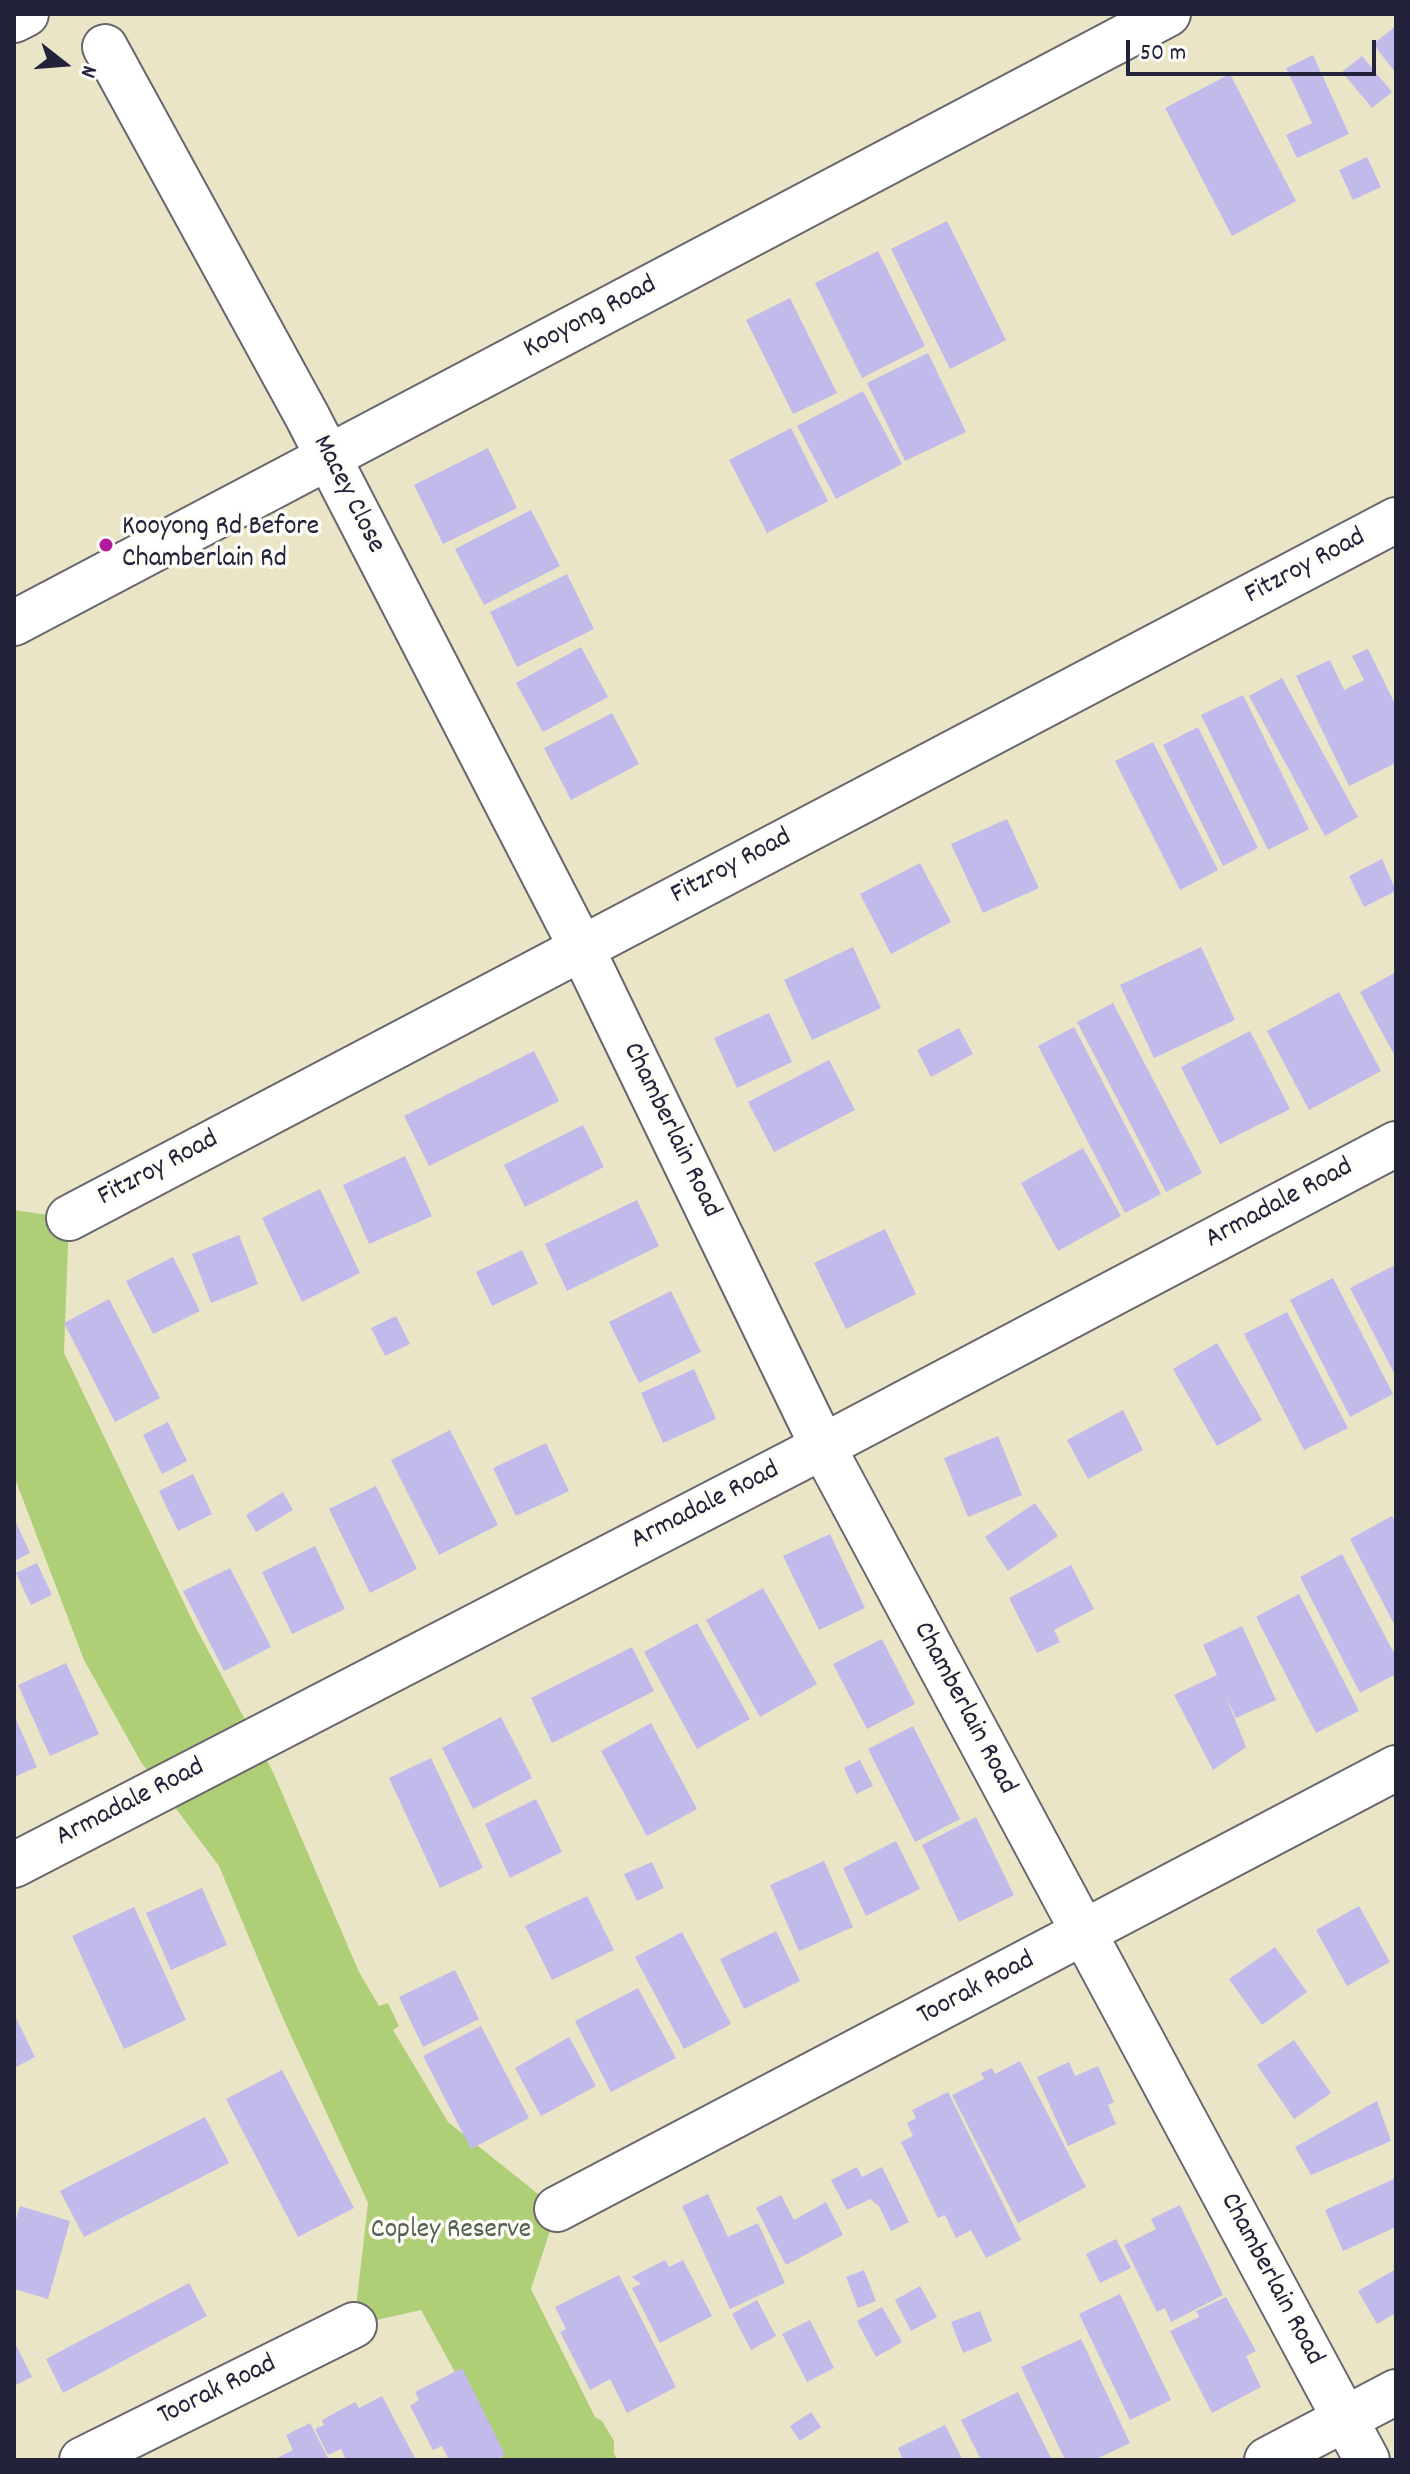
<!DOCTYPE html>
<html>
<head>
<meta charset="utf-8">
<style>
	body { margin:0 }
	#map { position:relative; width:1410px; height:2474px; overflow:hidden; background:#ebe5c7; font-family:Dekko,sans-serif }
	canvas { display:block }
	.frame { position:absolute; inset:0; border:16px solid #22223b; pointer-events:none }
	.north { position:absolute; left:24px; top:24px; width:80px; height:80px; -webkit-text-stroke:6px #fdfcf7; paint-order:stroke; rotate:107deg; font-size:22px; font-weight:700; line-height:32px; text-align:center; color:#22223b }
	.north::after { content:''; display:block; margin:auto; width:28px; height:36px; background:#22223b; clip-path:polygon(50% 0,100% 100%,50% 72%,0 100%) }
	.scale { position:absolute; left:1126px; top:40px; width:250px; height:36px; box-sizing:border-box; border:4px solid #22223b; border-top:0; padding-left:10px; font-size:24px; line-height:28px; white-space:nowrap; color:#22223b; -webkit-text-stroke:6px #fdfcf7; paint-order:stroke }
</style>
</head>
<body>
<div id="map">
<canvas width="1410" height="2474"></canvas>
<div class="frame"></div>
<div class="north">N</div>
<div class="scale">50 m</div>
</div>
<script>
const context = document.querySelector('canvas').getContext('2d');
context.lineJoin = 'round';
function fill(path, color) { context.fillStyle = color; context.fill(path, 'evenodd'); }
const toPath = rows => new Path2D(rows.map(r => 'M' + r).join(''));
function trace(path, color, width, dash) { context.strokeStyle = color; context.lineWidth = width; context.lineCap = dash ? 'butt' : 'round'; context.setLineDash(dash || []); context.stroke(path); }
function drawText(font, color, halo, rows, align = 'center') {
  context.font = font + ' Dekko,sans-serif'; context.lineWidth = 7; context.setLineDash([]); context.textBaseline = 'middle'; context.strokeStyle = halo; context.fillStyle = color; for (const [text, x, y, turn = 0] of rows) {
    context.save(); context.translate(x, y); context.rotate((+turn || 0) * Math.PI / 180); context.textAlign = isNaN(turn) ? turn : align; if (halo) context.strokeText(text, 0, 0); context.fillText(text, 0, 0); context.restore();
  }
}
fill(toPath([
	[14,1210,69,1218,64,1353,195,1626,273,1772,359,1972,379,2006,388,2003,399,2026,393,2030,448,2122,557,2209,531,2289,595,2417,602,2421,614,2441,614,2453,617,2460,503,2460,421,2310,354,2325,368,2203,282,2016,219,1866,141,1762,84,1660,14,1476]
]), '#afcf77');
fill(toPath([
	[1396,26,1396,73,1373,44],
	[1313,55,1349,134,1297,158,1286,135,1312,123,1286,68],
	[1362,56,1392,92,1372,108,1342,72],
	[1230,74,1296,201,1232,236,1165,108],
	[1367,157,1381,187,1353,200,1339,170],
	[947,221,1006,340,950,369,891,249],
	[878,251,925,346,862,378,815,283],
	[790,298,837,393,793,414,746,320],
	[928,353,966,432,905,461,867,383],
	[863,391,902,464,836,499,797,426],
	[791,428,828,501,767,533,729,460],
	[488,448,517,508,443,544,414,485],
	[531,510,560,566,484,605,455,549],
	[567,574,594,629,517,667,490,612],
	[581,647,608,697,543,732,516,683],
	[1368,649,1396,706,1396,763,1349,786,1296,676,1330,660,1344,690,1364,680,1352,656],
	[1282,678,1358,817,1325,836,1249,696],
	[1243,695,1309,829,1268,850,1201,715],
	[612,713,639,764,571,800,544,748],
	[1198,727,1258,848,1223,866,1163,745],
	[1153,742,1218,870,1180,890,1115,761],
	[1007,819,1039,888,983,913,951,844],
	[1382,859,1396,891,1364,907,1349,876],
	[920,863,951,922,891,954,860,894],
	[853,947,881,1008,812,1040,784,980],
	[1201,947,1235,1020,1154,1058,1120,985],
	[1396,972,1396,1058,1360,992],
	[1339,992,1381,1071,1309,1110,1267,1031],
	[1113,1003,1202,1173,1166,1192,1077,1022],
	[769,1013,792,1062,737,1088,714,1038],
	[1074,1027,1161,1194,1125,1213,1038,1046],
	[959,1028,973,1054,931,1077,917,1050],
	[1250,1031,1290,1109,1220,1144,1181,1067],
	[534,1051,559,1101,429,1166,404,1116],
	[829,1060,855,1110,774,1152,748,1102],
	[583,1125,604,1167,525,1207,504,1165],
	[1083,1148,1121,1216,1058,1251,1021,1183],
	[405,1156,432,1216,369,1244,343,1185],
	[320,1189,360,1273,302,1302,262,1218],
	[637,1200,659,1246,567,1291,545,1244],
	[885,1229,916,1294,846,1329,814,1263],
	[239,1235,258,1284,211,1303,192,1254],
	[522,1250,538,1284,492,1306,476,1272],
	[173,1257,200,1311,153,1334,126,1281],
	[1393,1266,1396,1271,1396,1377,1350,1288],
	[1333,1278,1393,1394,1350,1417,1290,1300],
	[671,1291,701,1352,639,1383,609,1322],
	[109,1299,160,1398,115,1422,64,1323],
	[1287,1312,1348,1428,1304,1450,1244,1334],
	[396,1316,410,1344,385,1356,371,1328],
	[1217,1343,1262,1420,1217,1446,1173,1369],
	[694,1369,716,1419,663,1443,641,1393],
	[1123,1410,1143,1450,1088,1479,1067,1440],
	[168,1422,187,1461,162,1474,143,1435],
	[450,1430,498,1525,439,1555,391,1460],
	[998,1436,1022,1495,968,1517,944,1458],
	[546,1443,569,1491,516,1516,493,1468],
	[193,1474,212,1514,178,1531,159,1491],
	[376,1486,417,1569,370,1593,329,1509],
	[283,1492,293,1510,256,1532,246,1515],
	[1035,1503,1058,1536,1008,1571,985,1537],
	[1392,1516,1396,1524,1396,1628,1350,1539],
	[14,1518,30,1553,14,1561],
	[830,1534,865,1608,819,1630,783,1556],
	[315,1546,345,1609,292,1634,262,1572],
	[1342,1554,1396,1657,1396,1674,1360,1693,1300,1577],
	[37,1563,52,1595,31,1605,16,1573],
	[1071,1565,1094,1609,1054,1630,1060,1642,1037,1653,1009,1598],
	[230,1568,271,1647,224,1671,183,1591],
	[763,1588,817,1684,760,1717,706,1620],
	[1299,1594,1359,1711,1316,1733,1256,1617],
	[697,1623,750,1719,697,1749,644,1652],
	[1242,1626,1276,1700,1236,1718,1226,1697,1246,1747,1213,1770,1174,1695,1217,1675,1203,1645],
	[882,1639,915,1704,867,1729,833,1664],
	[632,1647,654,1691,552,1743,531,1698],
	[66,1663,99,1734,50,1756,18,1685],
	[14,1715,37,1767,14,1777],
	[501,1717,532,1778,473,1809,442,1748],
	[651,1723,697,1809,647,1836,601,1751],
	[913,1726,960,1819,915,1842,868,1749],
	[431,1758,483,1868,440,1888,389,1778],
	[860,1760,873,1786,856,1794,844,1768],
	[536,1799,562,1852,510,1878,485,1824],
	[976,1817,1014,1895,959,1922,922,1845],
	[896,1841,920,1889,866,1916,843,1868],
	[824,1861,853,1927,799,1951,770,1885],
	[652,1862,664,1888,637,1901,624,1874],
	[202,1888,227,1945,171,1970,146,1913],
	[587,1896,614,1950,552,1980,525,1926],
	[1359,1906,1390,1962,1347,1986,1316,1930],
	[134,1907,186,2020,124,2049,72,1936],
	[776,1931,800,1981,744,2009,720,1959],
	[682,1932,731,2024,684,2049,635,1957],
	[1275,1947,1307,1992,1262,2025,1229,1979],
	[455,1970,479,2019,423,2047,399,1997],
	[638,1988,676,2058,611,2092,575,2021],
	[14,2014,35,2057,14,2068],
	[481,2026,529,2118,471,2149,423,2056],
	[569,2037,596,2086,541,2116,515,2068],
	[1294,2040,1331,2093,1294,2119,1257,2065],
	[1020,2061,1086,2187,1018,2223,952,2095,984,2079,981,2073,992,2068,995,2074],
	[1069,2062,1075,2076,1098,2066,1114,2102,1108,2105,1116,2124,1068,2146,1037,2077],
	[282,2070,354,2208,298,2237,226,2099],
	[948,2092,1021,2240,986,2258,971,2230,956,2238,945,2215,938,2218,901,2142,913,2136,907,2123,916,2118,912,2110],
	[1377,2101,1391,2141,1311,2175,1295,2147],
	[205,2117,229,2163,84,2237,60,2191],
	[857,2167,862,2177,882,2167,909,2222,891,2231,879,2206,870,2199,847,2210,831,2180],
	[1396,2178,1396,2227,1343,2251,1325,2210],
	[708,2194,728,2237,758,2223,785,2283,730,2309,682,2206],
	[781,2195,794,2220,826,2202,843,2235,786,2265,756,2208],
	[1180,2205,1223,2295,1171,2322,1165,2308,1157,2312,1124,2245,1156,2229,1151,2219],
	[20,2206,70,2221,48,2299,14,2289,14,2226],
	[1116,2239,1131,2268,1100,2283,1086,2254],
	[665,2260,669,2267,683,2260,712,2316,660,2343,632,2288,641,2284,632,2277],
	[1396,2269,1396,2313,1377,2324,1358,2291],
	[864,2270,876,2301,858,2308,846,2277],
	[619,2275,676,2387,627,2413,610,2379,590,2390,560,2332,566,2329,555,2307],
	[189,2283,207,2316,63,2393,46,2359],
	[920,2286,937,2317,911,2331,895,2300],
	[1120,2294,1171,2400,1130,2420,1079,2314],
	[1226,2297,1256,2351,1246,2356,1261,2387,1212,2413,1170,2331,1199,2317,1196,2311],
	[757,2300,776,2336,751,2350,732,2314],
	[882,2307,902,2342,876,2357,857,2321],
	[980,2311,992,2341,963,2353,951,2322],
	[810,2320,834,2368,807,2382,782,2334],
	[1081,2339,1130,2443,1094,2460,1065,2460,1021,2367],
	[14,2341,32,2377,14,2386],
	[462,2368,505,2455,495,2460,449,2460,442,2446,433,2450,410,2406,419,2400,415,2392],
	[1018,2392,1052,2460,981,2460,961,2420],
	[382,2396,416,2460,346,2460,341,2449,328,2455,315,2429,324,2425,322,2420,355,2402,359,2408],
	[811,2412,821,2427,800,2441,790,2426],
	[310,2423,329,2460,273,2460,293,2450,286,2435],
	[945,2425,963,2460,903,2460,898,2448]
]), '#c1baea');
const minor = toPath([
	[14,20,26,14],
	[105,47,307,416,581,947,823,1447,1367,2460],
	[14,623,1168,14],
	[69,1218,1396,520],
	[14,1865,797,1460,1396,1144],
	[557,2209,1396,1768],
	[82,2460,354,2325],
	[1267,2460,1396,2392]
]);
trace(minor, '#68666c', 48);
trace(minor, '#fff', 44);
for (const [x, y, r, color] of [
	[106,545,8,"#b5179e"]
]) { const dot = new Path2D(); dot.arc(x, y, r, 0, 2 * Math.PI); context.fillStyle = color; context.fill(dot); trace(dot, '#fdfcf7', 3); }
drawText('28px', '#22223b', '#fdfcf7', [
	["Kooyong Road",591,319,-28],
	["Macey Close",347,495,63],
	["Fitzroy Road",1306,568,-28],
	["Fitzroy Road",732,868,-28],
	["Chamberlain Road",670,1131,64],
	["Fitzroy Road",159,1170,-28],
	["Armadale Road",1280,1205,-28],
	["Armadale Road",706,1507,-27],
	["Chamberlain Road",963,1709,62],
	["Armadale Road",131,1804,-27],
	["Toorak Road",977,1990,-28],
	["Chamberlain Road",1270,2280,62],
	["Toorak Road",218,2392,-26]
]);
drawText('28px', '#22223b', '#fdfcf7', [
	["Kooyong Rd Before",122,529],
	["Chamberlain Rd",122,561]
], 'left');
drawText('28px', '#535f50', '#fdfcf7', [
	["Copley Reserve",451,2232]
]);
</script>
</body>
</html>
